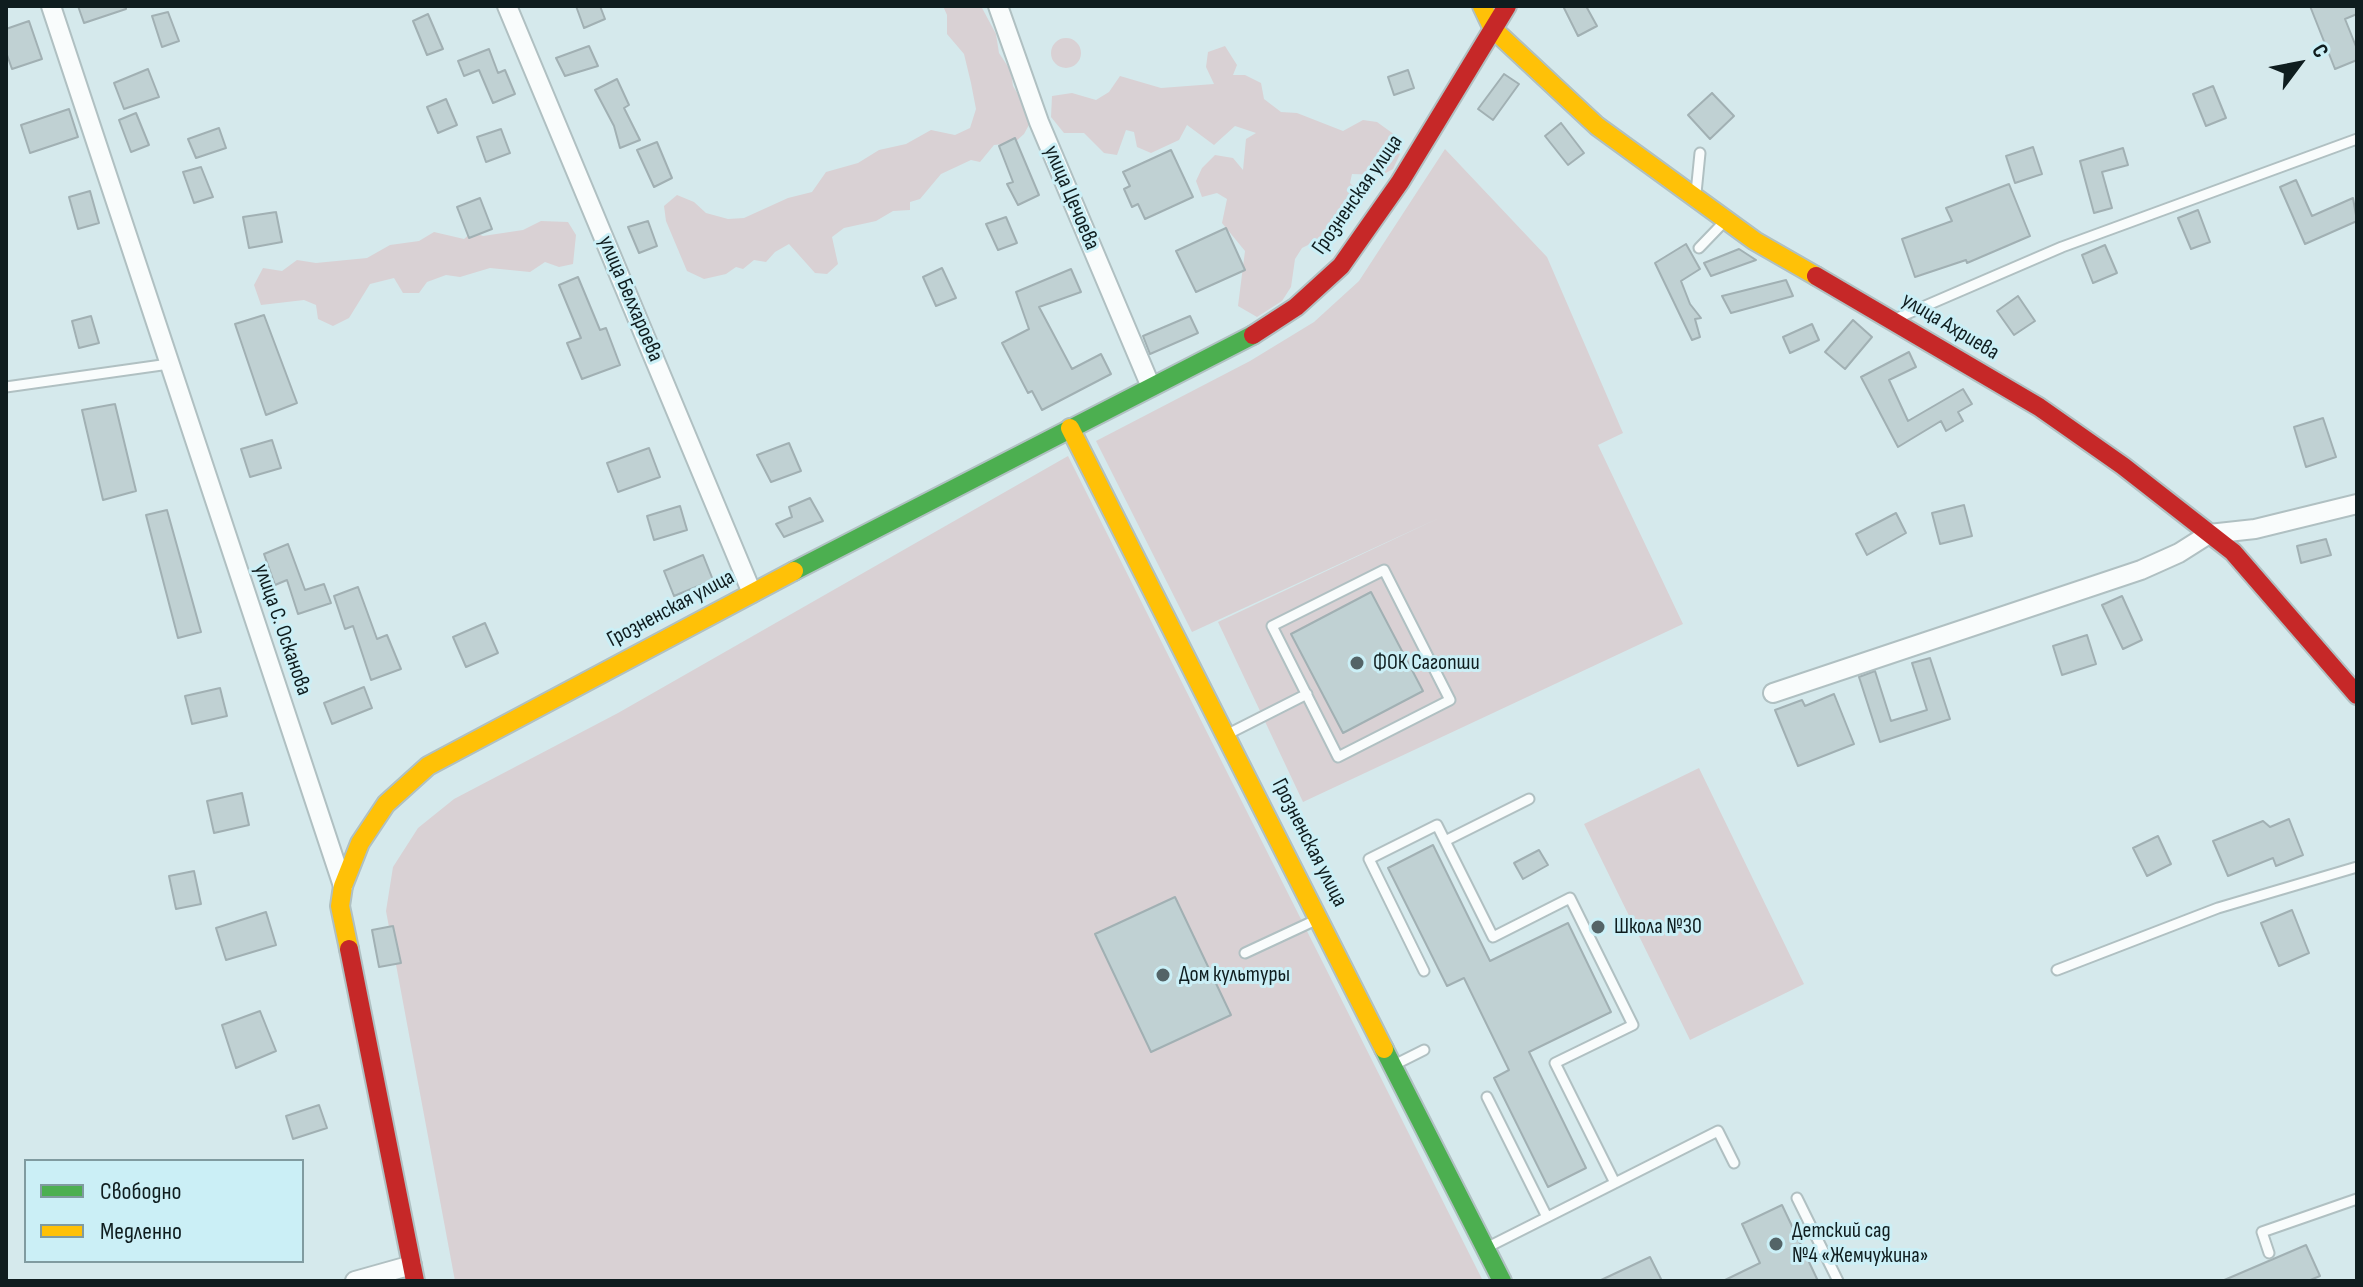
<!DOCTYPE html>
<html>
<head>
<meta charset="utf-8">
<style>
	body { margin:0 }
	#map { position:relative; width:2363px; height:1287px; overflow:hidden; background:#d5e9ec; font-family:"Sofia Sans Condensed",sans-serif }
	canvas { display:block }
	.frame { position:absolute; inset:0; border:8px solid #0f1d1f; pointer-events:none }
	.legend { position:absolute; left:24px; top:1159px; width:280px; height:104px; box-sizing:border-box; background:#cbeff6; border:2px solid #809ba0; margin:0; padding:10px 14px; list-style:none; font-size:24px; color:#0f1d1f }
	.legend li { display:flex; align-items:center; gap:16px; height:40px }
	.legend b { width:40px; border:2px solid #809ba0 }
	.north { position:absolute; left:2259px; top:24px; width:80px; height:80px; -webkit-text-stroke:6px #cbeff6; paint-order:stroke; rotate:58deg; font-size:22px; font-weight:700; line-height:32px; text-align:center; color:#0f1d1f }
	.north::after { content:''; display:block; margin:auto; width:28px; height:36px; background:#0f1d1f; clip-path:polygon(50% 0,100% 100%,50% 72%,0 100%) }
</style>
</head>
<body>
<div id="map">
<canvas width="2363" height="1287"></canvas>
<div class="frame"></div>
<ul class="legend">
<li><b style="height:10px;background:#4caf50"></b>Свободно</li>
<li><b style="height:10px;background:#ffc107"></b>Медленно</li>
</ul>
<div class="north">С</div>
</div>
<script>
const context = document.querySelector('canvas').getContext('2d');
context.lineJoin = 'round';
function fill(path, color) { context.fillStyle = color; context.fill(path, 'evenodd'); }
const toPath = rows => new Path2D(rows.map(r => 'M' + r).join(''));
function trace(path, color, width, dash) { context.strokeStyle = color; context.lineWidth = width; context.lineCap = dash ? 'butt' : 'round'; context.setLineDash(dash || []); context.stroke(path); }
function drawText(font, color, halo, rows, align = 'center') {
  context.font = font + ' "Sofia Sans Condensed",sans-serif'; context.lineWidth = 6; context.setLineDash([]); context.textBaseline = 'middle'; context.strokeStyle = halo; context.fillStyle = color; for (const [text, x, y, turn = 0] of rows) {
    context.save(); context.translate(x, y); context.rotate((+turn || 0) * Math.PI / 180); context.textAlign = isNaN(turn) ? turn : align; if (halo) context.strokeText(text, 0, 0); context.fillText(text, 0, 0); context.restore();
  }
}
fill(toPath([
	[943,6,981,6,996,34,999,53,1011,71,1013,86,1025,106,1030,123,1024,134,1014,143,994,145,980,162,971,160,941,174,920,199,910,202,910,210,893,211,876,221,844,228,832,237,838,264,827,274,815,273,789,244,775,252,766,262,754,260,743,269,736,267,726,274,704,279,687,271,666,221,664,206,677,195,694,202,706,213,728,219,744,218,788,198,812,192,826,172,858,163,879,150,906,144,931,130,955,135,970,128,976,109,971,83,964,54,947,34,947,15],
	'1051 53a15 15 0 1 1 30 0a15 15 0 1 1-30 0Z',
	[1225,46,1237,65,1233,75,1245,75,1261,83,1264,99,1281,112,1297,113,1343,131,1363,120,1377,122,1395,135,1400,154,1393,169,1382,175,1352,174,1350,183,1363,196,1358,210,1342,228,1302,248,1295,259,1291,287,1282,301,1257,317,1238,306,1245,251,1222,223,1227,199,1217,193,1202,197,1196,181,1202,168,1215,155,1233,158,1243,170,1246,139,1256,133,1235,126,1214,145,1187,125,1179,140,1151,153,1137,147,1134,132,1126,130,1117,155,1104,153,1084,133,1064,133,1051,117,1052,96,1072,93,1096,100,1109,92,1120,76,1161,88,1214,84,1206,67,1208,52],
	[1445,149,1547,257,1623,433,1598,445,1683,624,1303,802,1218,622,1439,518,1192,632,1096,441,1250,361,1314,322,1359,281],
	[541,221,568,222,576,235,573,264,559,267,545,262,530,272,490,268,460,277,446,275,427,282,419,293,403,293,394,278,370,284,349,318,333,326,318,319,316,305,304,300,261,305,254,285,263,268,282,271,297,260,316,263,367,258,390,245,419,241,434,232,464,239,472,232,483,236,523,230],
	[1068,456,1483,1281,455,1281,386,911,393,867,418,828,454,799,618,713],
	[1699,768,1804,984,1690,1040,1584,824]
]), '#d9d1d4');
const building = toPath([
	[78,6,126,6,126,9,84,23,78,6],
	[576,6,600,6,605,19,584,28,576,6],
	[1563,6,1586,6,1597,26,1578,36,1563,6],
	[2310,6,2357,6,2357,14,2345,19,2357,49,2357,60,2335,69,2310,6],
	[168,12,179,41,162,47,152,16,168,12],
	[428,14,443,49,427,55,413,21,428,14],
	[29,21,42,59,12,69,6,52,6,29,29,21],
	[589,46,598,66,565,76,556,58,589,46],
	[489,49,498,73,505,70,515,94,493,103,479,70,464,76,458,61,489,49],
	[148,69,159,97,124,109,114,83,148,69],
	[1408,70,1414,88,1394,95,1388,77,1408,70],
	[1504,74,1519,84,1493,120,1478,109,1504,74],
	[617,79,629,105,624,108,640,140,620,148,614,126,595,90,617,79],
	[2213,86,2226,118,2206,126,2193,94,2213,86],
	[1712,93,1734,116,1710,139,1688,115,1712,93],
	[446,99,457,125,438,133,427,107,446,99],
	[69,109,78,137,30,153,21,125,69,109],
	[136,113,149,145,131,152,119,120,136,113],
	[1561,123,1584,153,1568,165,1545,136,1561,123],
	[219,128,226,148,196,158,188,139,219,128],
	[501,129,510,153,486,162,477,137,501,129],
	[1015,138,1039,195,1018,205,1007,184,1013,182,999,146,1015,138],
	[657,142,672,178,654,187,637,150,657,142],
	[2033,147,2042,174,2015,183,2006,156,2033,147],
	[2123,148,2128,165,2102,172,2112,208,2094,213,2080,161,2123,148],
	[1171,150,1193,197,1145,219,1138,204,1132,207,1124,189,1130,186,1123,172,1171,150],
	[201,167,213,197,194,203,183,172,201,167],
	[2296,180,2312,216,2353,198,2357,221,2305,244,2280,187,2296,180],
	[2009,184,2030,236,1967,263,1966,260,1915,277,1902,239,1952,221,1946,208,2009,184],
	[90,191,99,223,78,229,69,197,90,191],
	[480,198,492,229,469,238,457,207,480,198],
	[2198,210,2210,242,2191,249,2178,218,2198,210],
	[276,212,282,242,249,248,243,217,276,212],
	[1006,217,1017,243,998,250,986,224,1006,217],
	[648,221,657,246,639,253,628,227,648,221],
	[1226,228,1245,270,1196,292,1176,251,1226,228],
	[1686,244,1700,269,1681,281,1690,304,1701,318,1695,319,1700,337,1692,340,1655,263,1686,244],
	[2105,245,2117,273,2093,283,2082,255,2105,245],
	[1739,249,1756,260,1711,276,1704,263,1739,249],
	[942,268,956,298,936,306,923,277,942,268],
	[1071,269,1081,292,1039,307,1072,369,1101,354,1111,374,1042,410,1032,391,1028,393,1002,343,1029,329,1016,292,1071,269],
	[578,277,600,330,606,328,620,365,582,379,567,343,581,338,559,285,578,277],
	[1786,280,1793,296,1731,313,1722,296,1786,280],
	[2018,296,2035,321,2014,335,1997,311,2018,296],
	[264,315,297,403,266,415,235,324,264,315],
	[91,316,99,343,79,348,72,321,91,316],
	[1190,316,1198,333,1150,354,1143,336,1190,316],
	[1853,320,1872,337,1845,369,1825,352,1853,320],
	[1812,324,1819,340,1790,353,1783,337,1812,324],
	[1909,352,1916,367,1889,380,1908,421,1963,389,1972,404,1958,412,1963,421,1946,431,1941,421,1898,447,1861,377,1909,352],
	[115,404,136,491,103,500,82,410,115,404],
	[2323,418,2336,457,2306,467,2294,427,2323,418],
	[272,440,281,468,250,477,241,449,272,440],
	[789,443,801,471,771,482,757,455,789,443],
	[649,448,660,477,618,492,607,463,649,448],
	[810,498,823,521,784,537,776,524,792,517,789,507,810,498],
	[1964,505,1972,536,1940,544,1932,513,1964,505],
	[680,506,687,530,654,540,647,516,680,506],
	[167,510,201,632,178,638,146,515,167,510],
	[1896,513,1906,533,1867,555,1856,534,1896,513],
	[2326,539,2331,555,2301,563,2297,546,2326,539],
	[288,544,305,590,324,584,331,603,298,614,287,580,275,585,264,554,288,544],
	[703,555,713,580,674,596,664,571,703,555],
	[358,587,377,639,387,635,401,669,371,680,353,626,345,629,334,596,358,587],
	[1371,592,1423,691,1343,733,1291,634,1371,592],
	[2122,596,2142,640,2123,649,2102,605,2122,596],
	[485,623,498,653,466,667,453,637,485,623],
	[2087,635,2096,664,2062,675,2053,646,2087,635],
	[1930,658,1950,719,1880,742,1859,677,1875,671,1891,721,1927,710,1912,663,1930,658],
	[364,687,372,708,332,724,324,703,364,687],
	[220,688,227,716,192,724,185,696,220,688],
	[1834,694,1854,744,1798,766,1775,710,1802,700,1805,706,1834,694],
	[242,793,249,825,214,833,207,801,242,793],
	[2289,819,2303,855,2276,866,2273,858,2228,876,2213,841,2263,821,2270,827,2289,819],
	[2158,836,2171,864,2147,876,2133,848,2158,836],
	[1433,845,1490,961,1568,923,1611,1012,1529,1052,1586,1168,1548,1187,1494,1078,1509,1070,1464,978,1447,986,1388,868,1433,845],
	[1539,850,1548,865,1523,879,1514,863,1539,850],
	[194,871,201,904,176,909,169,876,194,871],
	[1175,897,1231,1015,1151,1052,1095,934,1175,897],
	[2292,910,2309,953,2279,966,2261,923,2292,910],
	[266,912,276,945,226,960,216,928,266,912],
	[393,926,401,963,379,967,372,930,393,926],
	[260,1011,276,1051,236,1068,222,1025,260,1011],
	[319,1105,327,1128,293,1139,286,1116,319,1105],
	[1782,1205,1818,1281,1723,1281,1760,1263,1742,1224,1782,1205],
	[2306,1245,2320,1276,2308,1281,2222,1281,2306,1245],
	[1650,1257,1662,1281,1599,1281,1650,1257]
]);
fill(building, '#c0d1d3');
trace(building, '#a1b0b3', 2);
const lane = toPath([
	[1696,193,1700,153],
	[1699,248,1724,222],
	[1895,319,2062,247,2357,139],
	[6,387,169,364],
	[1384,570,1450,700,1338,757,1272,626,1384,570],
	[1228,734,1307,694],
	[1445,841,1529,799],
	[1245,953,1318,919],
	[2057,970,2218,908,2357,867],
	[1424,971,1369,859,1437,825,1493,937,1570,898,1633,1025,1555,1063,1615,1183,1488,1247],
	[1396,1064,1424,1050],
	[1487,1097,1547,1217],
	[1615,1183,1718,1131,1734,1163],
	[1797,1198,1838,1281],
	[2269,1253,2262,1232,2357,1199]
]);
const street = toPath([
	[51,6,343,886],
	[507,6,752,593],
	[998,6,1039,122,1151,387],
	[1773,693,2141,570,2179,553,2209,534,2255,529,2357,504],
	[355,1281,412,1265]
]);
const fast = toPath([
	[794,571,1253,335],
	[1384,1049,1502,1281]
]);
const slow = toPath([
	[1482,6,1493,29,1597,126,1755,241,1816,276],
	[1070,428,1384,1049],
	[349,949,340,906,343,886,360,843,386,804,428,766,794,571]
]);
const jam = toPath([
	[1816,276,2039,407,2123,466,2233,552,2357,695],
	[1253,335,1296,307,1341,266,1400,182,1507,6],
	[349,949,415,1281]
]);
trace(lane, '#b0c0c2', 13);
trace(street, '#b0c0c2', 22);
trace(fast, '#b0c0c2', 22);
trace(slow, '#b0c0c2', 22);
trace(jam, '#b0c0c2', 22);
trace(lane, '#f9fcfc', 9);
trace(street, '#f9fcfc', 18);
trace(fast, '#4caf50', 18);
trace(slow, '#ffc107', 18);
trace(jam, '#c62828', 18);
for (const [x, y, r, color] of [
	[1357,663,8,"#546467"],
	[1598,927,8,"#546467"],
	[1163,975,8,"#546467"],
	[1776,1244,8,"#546467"]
]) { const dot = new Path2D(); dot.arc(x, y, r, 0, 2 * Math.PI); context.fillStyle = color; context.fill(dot); trace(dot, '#cbeff6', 3); }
drawText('22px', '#0f1d1f', '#cbeff6', [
	["Грозненская улица",1358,195,-55],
	["улица Цечоева",1071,198,67],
	["улица Белхароева",630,299,67],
	["улица Ахриева",1950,327,31],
	["Грозненская улица",671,609,-28],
	["улица С. Осканова",282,630,71],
	["Грозненская улица",1309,843,63]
]);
drawText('22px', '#0f1d1f', '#cbeff6', [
	["ФОК Сагопши",1373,663],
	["Школа №30",1614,927],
	["Дом культуры",1179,975],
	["Детский сад",1792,1231],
	["№4 «Жемчужина»",1792,1256]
], 'left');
</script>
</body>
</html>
